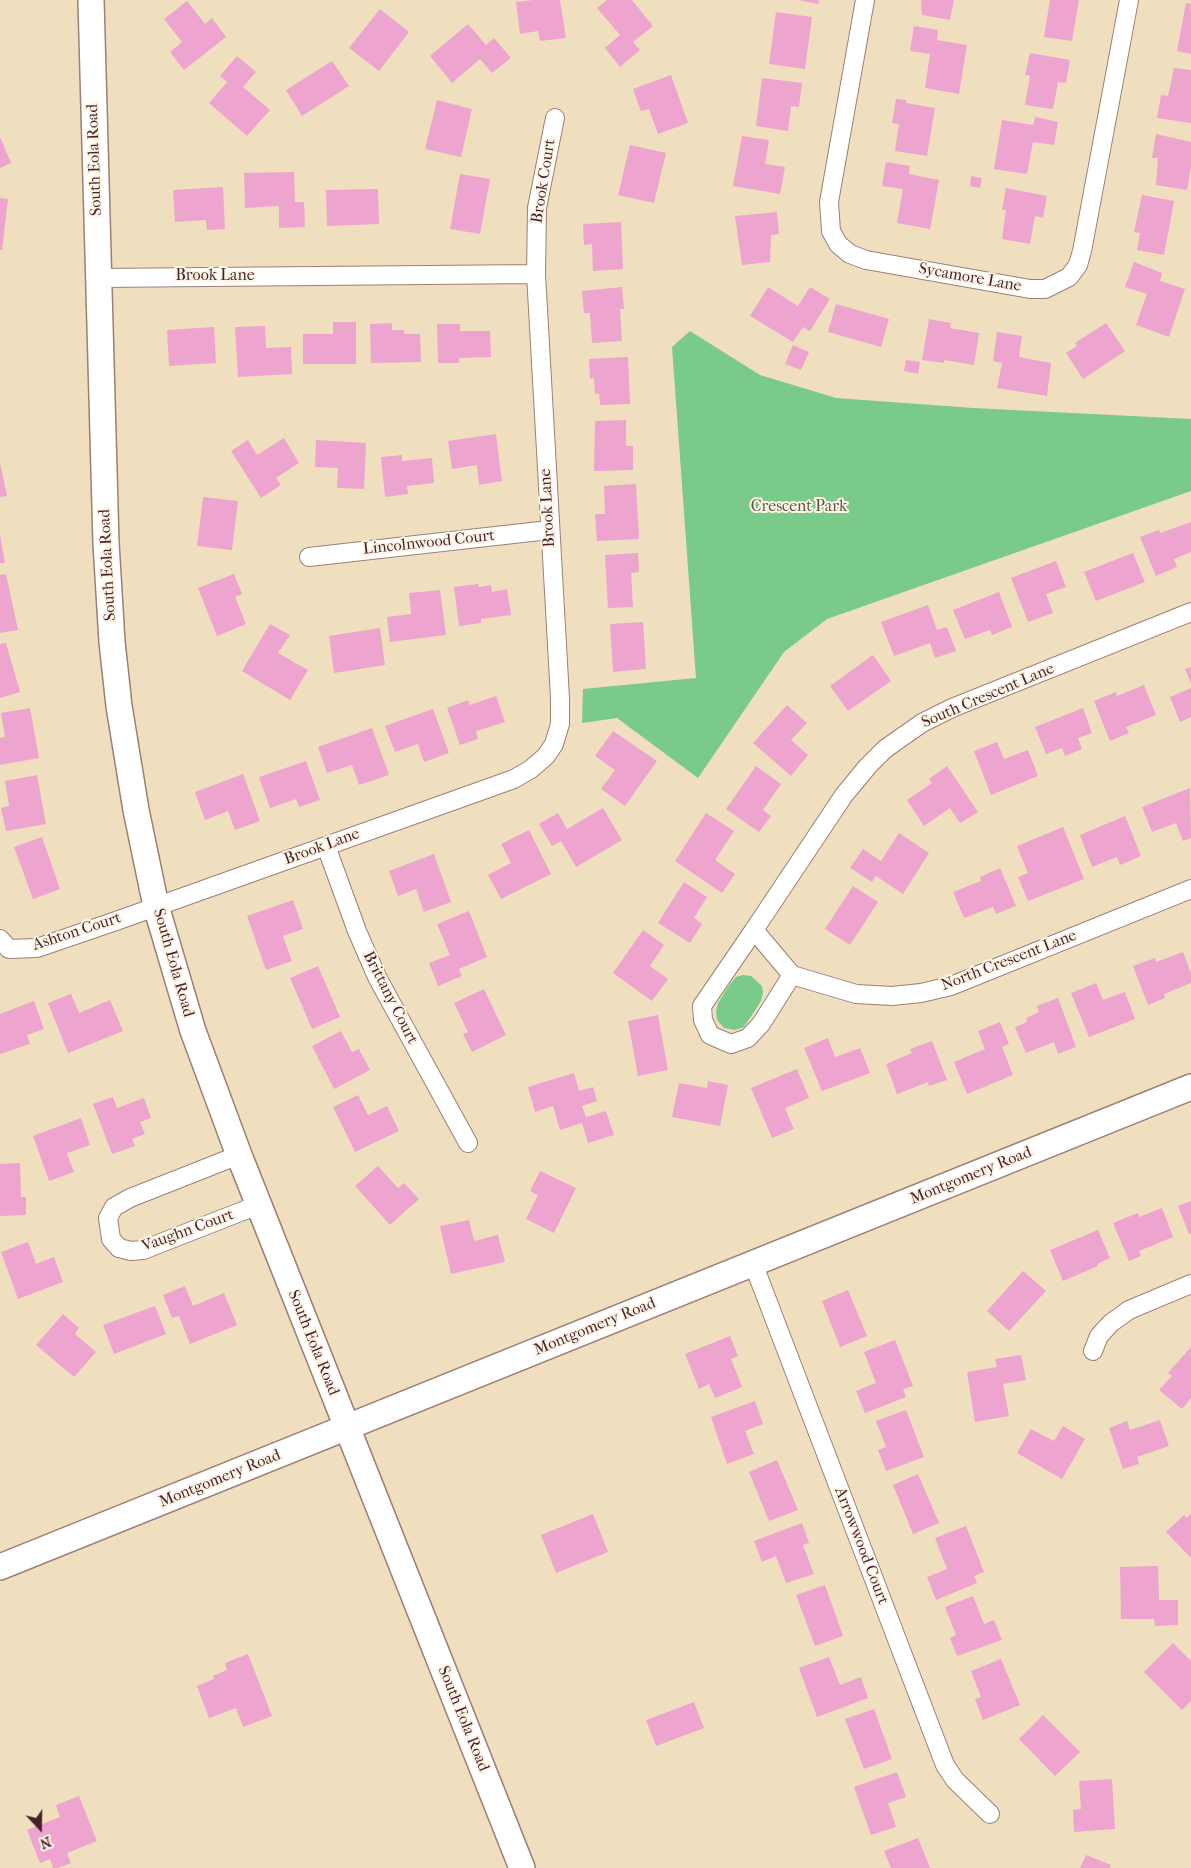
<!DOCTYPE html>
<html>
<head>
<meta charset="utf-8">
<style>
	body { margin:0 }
	#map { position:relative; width:1191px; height:1868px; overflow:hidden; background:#f0dfbf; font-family:"IM FELL French Canon",serif }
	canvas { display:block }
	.north { position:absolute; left:15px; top:1803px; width:50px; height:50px; -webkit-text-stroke:4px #fcf5e5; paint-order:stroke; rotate:159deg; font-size:14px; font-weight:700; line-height:20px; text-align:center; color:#4a1f2b }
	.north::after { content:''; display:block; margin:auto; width:18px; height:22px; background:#4a1f2b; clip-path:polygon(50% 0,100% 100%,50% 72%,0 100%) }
</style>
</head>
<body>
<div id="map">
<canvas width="1191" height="1868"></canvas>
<div class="north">N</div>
</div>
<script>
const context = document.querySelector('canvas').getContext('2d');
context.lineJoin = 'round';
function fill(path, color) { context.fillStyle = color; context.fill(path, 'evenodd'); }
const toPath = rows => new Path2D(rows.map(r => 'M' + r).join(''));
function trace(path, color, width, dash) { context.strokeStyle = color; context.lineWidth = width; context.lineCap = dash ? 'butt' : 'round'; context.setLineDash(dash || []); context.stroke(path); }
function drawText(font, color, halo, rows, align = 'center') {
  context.font = font + ' "IM FELL French Canon",serif'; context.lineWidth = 4; context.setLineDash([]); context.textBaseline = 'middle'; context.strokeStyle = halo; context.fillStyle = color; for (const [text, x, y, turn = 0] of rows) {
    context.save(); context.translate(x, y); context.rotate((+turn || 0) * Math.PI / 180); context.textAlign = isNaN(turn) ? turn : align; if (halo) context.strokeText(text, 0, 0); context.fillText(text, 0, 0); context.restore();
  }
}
fill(toPath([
	[690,331,760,375,836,398,973,408,1191,419,1191,491,827,619,784,652,698,778,617,718,582,723,583,689,696,678,672,347],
	[743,975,751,976,762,986,763,993,761,1001,744,1027,735,1030,724,1028,717,1020,716,1011,718,1003,728,987,736,977]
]), '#7aca8a');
fill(toPath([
	[533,0,560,0,566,38,540,41,538,31,520,34,516,2],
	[607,0,632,0,653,26,633,42,640,50,620,67,605,48,620,35,597,8],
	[799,0,819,0,818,4],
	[921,0,954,0,950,20,922,15],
	[1050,0,1079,0,1072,41,1044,37],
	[187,1,205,24,212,18,226,37,184,70,170,52,182,42,164,19],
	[1186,3,1191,4,1191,54,1177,51],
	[380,9,409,32,379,71,349,48],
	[776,12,812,17,805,69,769,64],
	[468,24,486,45,494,38,511,58,492,73,480,59,452,83,430,56],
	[914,26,938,30,937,40,967,45,959,94,925,88,930,54,910,51],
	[1030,53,1070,60,1066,83,1058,82,1053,109,1025,105,1030,76,1025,75],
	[237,56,256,72,243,87,270,110,247,136,209,103,227,82,220,76],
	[332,61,349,86,302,116,286,90],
	[1174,68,1191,70,1191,123,1157,118,1161,95,1168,96],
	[671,75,688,123,658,134,649,109,641,111,633,89],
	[762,78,802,83,799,107,791,106,788,131,756,126],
	[896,99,906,100,906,103,935,108,927,156,895,151,899,124,892,123],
	[437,100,472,109,461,157,425,149],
	[1035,117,1058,122,1054,145,1033,142,1027,174,994,169,1002,120,1033,125],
	[1156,134,1191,142,1191,167,1187,190,1156,185,1158,158,1152,158],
	[742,136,769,140,765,164,785,167,780,194,733,186],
	[0,137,11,163,0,168],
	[630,145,666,153,654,203,618,195],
	[886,162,910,166,909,174,939,180,930,229,897,223,903,189,882,186],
	[294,172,295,202,304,202,305,227,279,228,279,206,245,208,244,173],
	[460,174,490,179,480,234,450,229],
	[971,176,982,178,980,188,970,186],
	[223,187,225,229,207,230,206,220,175,222,173,190],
	[1006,188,1047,196,1043,218,1035,216,1030,244,1002,239,1006,210,1002,210],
	[378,189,379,224,327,226,326,190],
	[1142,195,1174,201,1164,255,1137,250,1140,233,1134,232],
	[0,198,8,199,2,250,0,250],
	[777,212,779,234,771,235,770,262,742,265,735,216],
	[621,222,623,269,593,271,592,244,584,245,583,224],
	[1134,262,1162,273,1160,281,1185,289,1169,337,1136,325,1147,294,1125,287],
	[622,287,624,309,620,309,622,341,592,343,590,313,584,313,582,291],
	[768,287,798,306,810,287,830,299,810,331,803,327,793,342,750,316],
	[836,304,889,319,881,347,828,332],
	[929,319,951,323,950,328,979,333,974,365,944,360,944,363,922,360],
	[333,322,356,322,356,364,303,364,303,334,333,334],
	[392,323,392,330,404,330,404,334,420,334,421,362,371,363,370,324],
	[1106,323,1125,351,1083,379,1066,353,1077,346,1075,343],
	[437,324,460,324,460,331,490,331,491,357,459,358,459,363,438,363],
	[265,326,266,348,291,347,292,374,238,377,235,327],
	[214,327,216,363,169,366,167,330],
	[997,332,1022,336,1019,357,1051,363,1047,396,997,388,1002,363,993,361],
	[793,345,809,352,801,370,785,364],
	[628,357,630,404,600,405,599,393,595,394,594,378,590,379,589,359],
	[906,360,920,362,918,374,904,371],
	[626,420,626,446,633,446,633,470,594,471,595,421],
	[496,434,502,481,479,485,477,465,452,469,448,441],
	[284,438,299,463,276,478,281,485,261,498,231,451,248,440,257,455],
	[316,440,366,443,364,489,337,488,338,468,315,467],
	[402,455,402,461,432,458,434,483,407,486,408,494,385,497,381,457],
	[0,463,7,496,0,497],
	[636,484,639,539,597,541,595,514,605,514,604,486],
	[203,497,238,501,232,550,197,546],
	[1191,522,1191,552,1174,559,1177,567,1156,576,1140,537,1159,530,1160,533],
	[0,535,5,563,0,563],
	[638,553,639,572,631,573,633,607,608,608,605,555],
	[1133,553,1145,582,1096,601,1084,572],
	[1056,561,1066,587,1046,594,1053,613,1028,622,1011,578],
	[6,574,18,630,0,633,0,575],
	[234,574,242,594,235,597,246,624,217,636,198,588],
	[478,584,479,587,491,585,492,592,507,589,511,615,481,619,481,623,459,626,454,587],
	[440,590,446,635,390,642,387,617,411,614,409,593],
	[999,592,1012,627,992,635,990,630,965,639,953,610],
	[928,605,937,630,947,627,956,651,935,658,930,643,894,656,881,622],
	[643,622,646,669,613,672,610,624],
	[270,624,290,635,278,653,308,670,290,700,242,671],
	[380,628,385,665,334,673,329,636],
	[6,643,20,692,0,698,0,644],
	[873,655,891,681,848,711,830,686],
	[1191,667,1191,683,1185,669],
	[1144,685,1156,715,1126,727,1129,733,1110,741,1094,701,1116,692,1117,696],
	[1191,688,1191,717,1180,722,1170,697],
	[496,696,505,722,476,731,478,739,460,745,447,708,468,700,470,705],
	[787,705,807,723,791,740,808,755,791,776,753,743],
	[30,708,39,758,0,765,0,738,5,737,1,713],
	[1083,708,1092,733,1078,738,1082,749,1065,756,1062,748,1046,754,1035,727],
	[433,709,449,753,424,762,418,744,395,752,385,726],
	[372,728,389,775,359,785,352,765,327,773,318,747],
	[613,731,657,761,625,806,601,789,615,770,595,756],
	[997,742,1004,759,1028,750,1038,776,991,795,974,751],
	[306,761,320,800,299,807,296,799,270,808,259,777],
	[756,766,781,784,763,810,771,816,759,832,726,809],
	[947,766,978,812,960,823,950,808,924,826,907,800,932,783,929,779],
	[243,774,260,821,235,830,228,811,205,820,195,792],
	[37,775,46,824,6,831,1,808,9,806,5,781],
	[1190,788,1191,838,1183,841,1176,823,1152,832,1142,807],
	[603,808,622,840,576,867,561,841,552,846,539,824,558,813,567,829],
	[706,813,734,831,715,860,735,874,722,893,675,861],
	[1125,816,1141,856,1120,865,1117,857,1092,867,1080,835],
	[1063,827,1084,879,1028,901,1018,877,1028,873,1017,846],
	[529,830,551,874,501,899,488,875,511,863,501,844],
	[899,833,929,853,903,894,876,876,872,882,850,868,863,849,881,861],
	[42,837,60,889,33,899,14,847],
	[434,854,451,902,424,912,416,889,398,896,389,871],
	[1000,868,1016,906,996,914,993,907,964,918,953,892,981,881,980,877],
	[684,882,707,897,694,918,702,924,690,943,658,923],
	[853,886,878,902,850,945,825,929],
	[293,900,303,929,283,936,292,961,266,970,247,916],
	[469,911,487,957,459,969,462,976,438,986,429,963,450,955,437,924],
	[643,930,664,945,650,966,668,979,652,1001,613,973],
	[1183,952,1191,973,1191,983,1164,994,1165,998,1148,1005,1133,966,1155,958,1156,962],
	[318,966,340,1017,312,1029,290,978],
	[1096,983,1103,1000,1125,992,1135,1019,1089,1037,1071,993],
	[484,989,506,1035,472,1052,463,1034,468,1032,454,1003],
	[71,994,79,1013,110,1000,123,1031,68,1053,48,1003],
	[1058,998,1076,1047,1058,1054,1054,1042,1026,1053,1015,1027,1027,1022,1026,1018,1039,1012,1037,1006],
	[34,1001,44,1029,27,1035,30,1044,0,1054,0,1014],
	[658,1015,668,1070,638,1076,628,1021],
	[1000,1022,1009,1044,1002,1047,1013,1075,967,1094,954,1062,985,1049,978,1031],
	[341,1031,352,1052,359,1049,370,1070,334,1089,312,1046],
	[828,1038,835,1057,860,1048,870,1073,822,1091,804,1048],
	[932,1041,947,1080,929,1086,928,1082,897,1094,886,1064,912,1053,910,1049],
	[797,1069,809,1098,785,1108,794,1129,772,1138,751,1088],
	[574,1073,579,1091,593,1087,597,1101,582,1106,586,1117,606,1111,614,1135,588,1143,582,1123,560,1130,553,1106,535,1112,528,1087],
	[708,1081,728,1085,720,1126,672,1117,679,1083,707,1088],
	[358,1095,368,1115,387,1106,399,1131,355,1152,333,1107],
	[113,1097,117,1108,144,1098,151,1118,140,1122,145,1134,132,1139,135,1146,112,1154,93,1104],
	[81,1118,90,1145,67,1153,74,1172,49,1181,33,1136],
	[20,1163,21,1197,26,1197,26,1215,0,1216,0,1164],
	[378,1166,398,1188,404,1183,419,1199,390,1225,355,1186],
	[540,1171,576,1188,554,1233,526,1219,538,1195,530,1191],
	[1191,1201,1191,1233,1189,1234,1178,1206],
	[1162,1208,1173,1237,1139,1251,1141,1256,1129,1261,1113,1223,1138,1213,1139,1217],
	[469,1220,474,1241,498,1235,505,1262,451,1274,440,1226],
	[1098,1230,1110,1258,1097,1264,1098,1266,1063,1281,1050,1250],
	[28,1242,36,1264,54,1257,63,1282,18,1299,1,1252],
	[1023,1271,1046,1291,1009,1331,987,1311],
	[185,1286,193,1306,224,1293,237,1325,190,1344,179,1316,172,1318,163,1295],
	[848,1290,867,1336,840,1347,822,1301],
	[155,1306,166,1334,114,1354,103,1325],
	[63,1314,79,1328,75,1334,96,1352,74,1377,36,1345],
	[730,1336,738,1356,731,1359,742,1387,715,1398,709,1384,699,1389,685,1354],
	[895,1340,913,1386,903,1389,906,1397,865,1413,856,1391,876,1383,864,1352],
	[1191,1347,1191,1398,1182,1409,1159,1390,1172,1376,1168,1373],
	[1021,1355,1026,1380,1003,1384,1009,1416,975,1422,967,1372,997,1367,995,1359],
	[755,1401,763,1424,745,1431,754,1454,727,1464,711,1417],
	[906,1410,924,1457,886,1471,878,1450,886,1447,876,1421],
	[1160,1420,1169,1446,1137,1457,1139,1464,1123,1469,1109,1428,1127,1421,1130,1430],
	[1063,1426,1085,1439,1062,1479,1017,1453,1031,1429,1054,1441],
	[777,1460,798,1510,769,1521,749,1472],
	[918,1474,939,1523,913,1534,893,1485],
	[593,1514,608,1552,556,1573,541,1535],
	[1191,1514,1191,1558,1166,1532,1184,1515,1187,1518],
	[802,1523,809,1543,803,1545,814,1574,786,1583,776,1556,762,1562,754,1541],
	[966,1526,984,1572,974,1576,977,1583,936,1600,927,1577,947,1569,935,1538],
	[1158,1566,1159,1600,1178,1600,1178,1625,1155,1626,1154,1619,1121,1619,1120,1567],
	[825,1585,843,1636,815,1646,796,1595],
	[973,1596,984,1624,994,1620,1002,1640,957,1656,950,1638,956,1635,945,1607],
	[1173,1643,1191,1661,1191,1701,1182,1710,1144,1672],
	[248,1654,272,1716,243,1727,236,1708,209,1718,197,1686,214,1679,213,1676,227,1670,225,1663],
	[829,1657,840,1685,861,1677,868,1698,817,1717,799,1668],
	[1001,1659,1020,1705,983,1720,975,1699,981,1697,971,1671],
	[694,1702,704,1728,656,1746,646,1720],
	[874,1709,892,1759,864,1769,845,1719],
	[1043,1715,1080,1752,1055,1776,1019,1739],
	[897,1772,906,1797,888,1803,896,1827,871,1835,854,1787],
	[1112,1779,1115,1829,1074,1832,1073,1810,1081,1809,1079,1781],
	[79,1796,97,1841,67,1853,71,1863,58,1868,53,1868,50,1859,40,1863,27,1830,60,1817,56,1805],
	[918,1838,930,1868,891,1868,884,1851],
	[1086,1855,1111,1865,1110,1868,1080,1868]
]), '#eda4cf');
const street = toPath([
	[865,0,829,202,831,231,838,244,850,254,866,260,1030,289,1045,289,1069,277,1078,265,1082,251,1129,0],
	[99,278,536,274],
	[309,557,549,530],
	[326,846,357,931,377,977,468,1143],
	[754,930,702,1006,703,1020,710,1035,731,1044,748,1038,761,1024,792,975],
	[0,939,9,949,37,948,116,921,514,779,531,769,546,756,554,744,560,724,560,698,536,274,537,208,555,118],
	[792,975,754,930,844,795,868,766,885,749,922,723,952,708,1191,612],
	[792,975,856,994,892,996,921,993,951,986,1191,889],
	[239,1155,130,1198,114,1207,108,1218,111,1239,119,1248,131,1251,143,1250,258,1205],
	[753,1263,945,1765,955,1780,990,1814],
	[1093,1351,1099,1336,1111,1323,1129,1310,1191,1284]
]);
const secondary = toPath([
	[91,0,106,543,112,642,119,706,136,810,156,906,193,1031,239,1155,522,1868],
	[0,1567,1191,1087]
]);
trace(street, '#9d7f75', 20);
trace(secondary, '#9d7f75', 28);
trace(street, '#fff', 18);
trace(secondary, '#fff', 25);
drawText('16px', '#4a1f2b', '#fcf5e5', [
	["South Eola Road",95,160,-92],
	["Brook Court",544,181,-81],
	["Brook Lane",215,276],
	["Sycamore Lane",970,278,10],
	["Brook Lane",548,508,-93],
	["Lincolnwood Court",429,543,-6],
	["South Eola Road",108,565,-93],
	["South Crescent Lane",988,696,-23],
	["Brook Lane",322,847,-20],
	["Ashton Court",77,932,-18],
	["North Crescent Lane",1009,961,-21],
	["South Eola Road",173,963,74],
	["Brittany Court",390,998,63],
	["Montgomery Road",971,1176,-22],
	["Vaughn Court",188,1231,-20],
	["Montgomery Road",595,1327,-22],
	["South Eola Road",313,1343,68],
	["Montgomery Road",220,1479,-22],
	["Arrowwood Court",861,1546,69],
	["South Eola Road",463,1719,68]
]);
drawText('16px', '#585248', '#fcf5e5', [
	["Crescent Park",799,507]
]);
</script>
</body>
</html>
